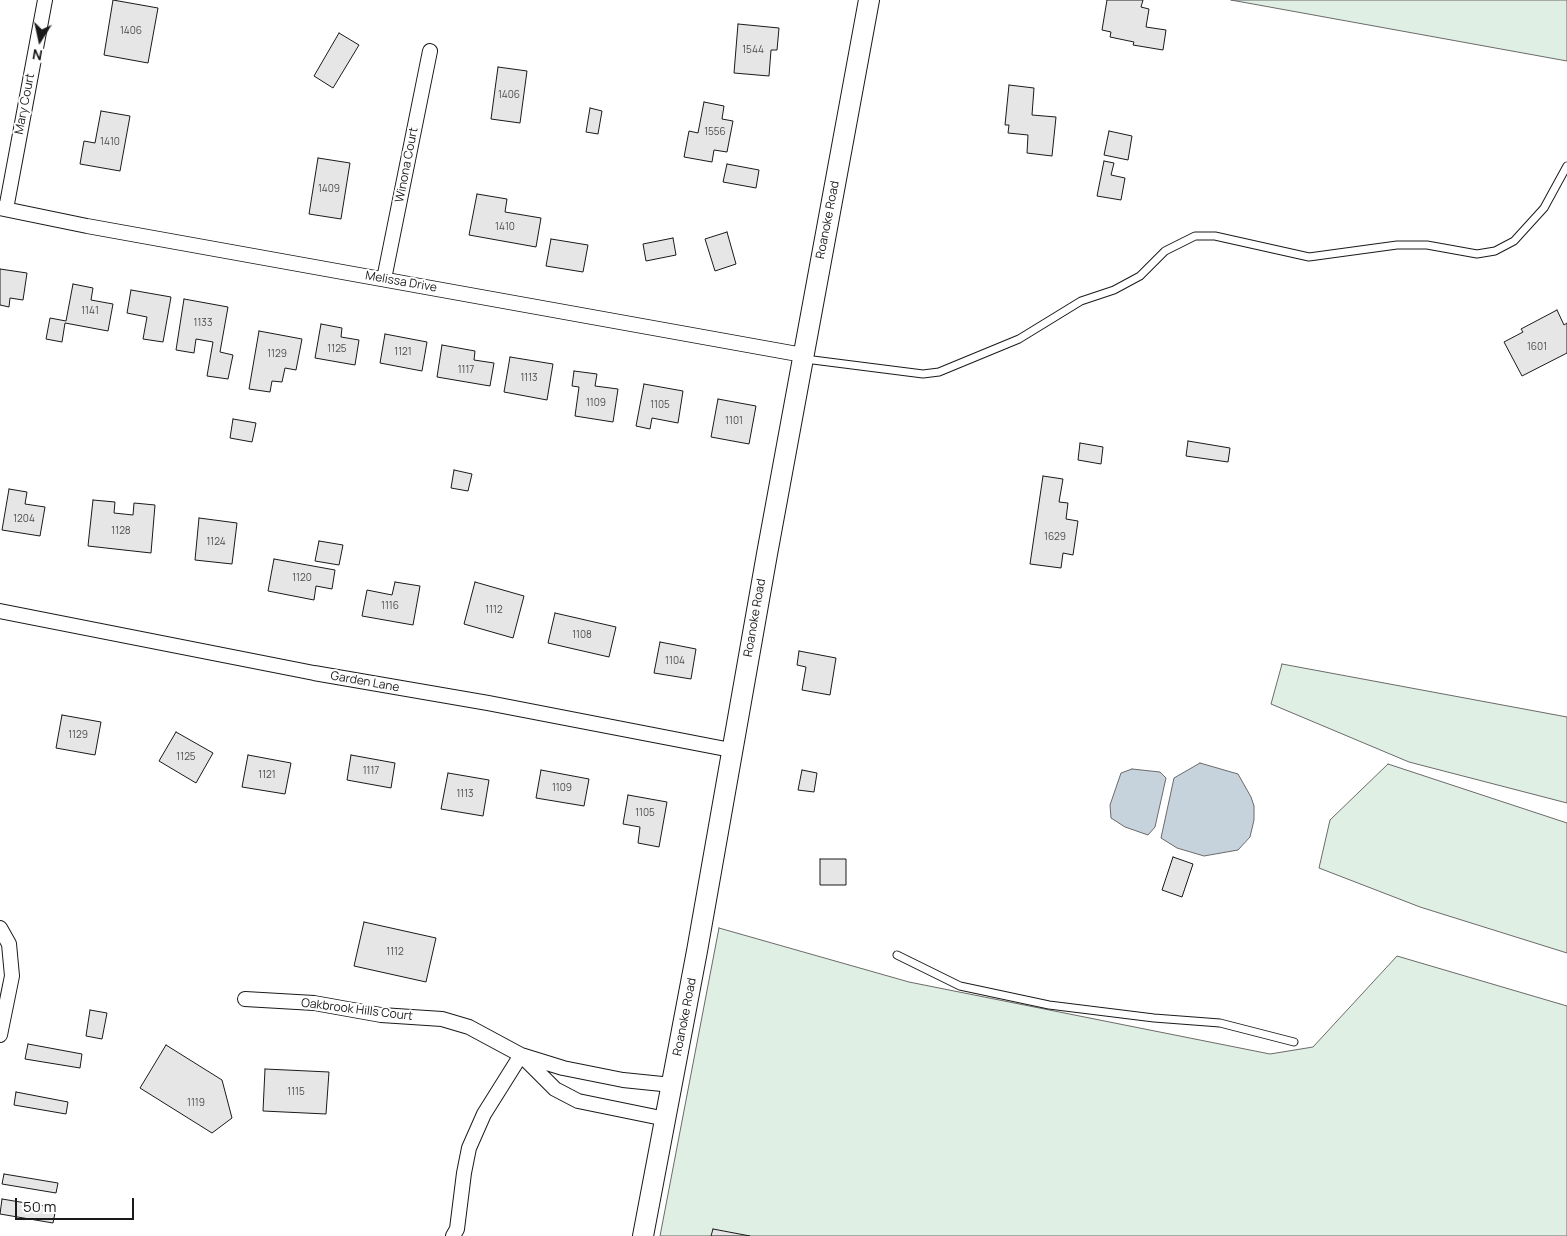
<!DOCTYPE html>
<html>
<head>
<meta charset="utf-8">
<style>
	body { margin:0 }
	#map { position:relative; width:1567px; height:1236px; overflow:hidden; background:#fff; font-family:Manrope,sans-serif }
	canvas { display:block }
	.north { position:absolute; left:15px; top:15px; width:50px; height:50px; -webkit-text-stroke:4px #fff; paint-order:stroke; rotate:190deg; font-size:14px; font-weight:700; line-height:20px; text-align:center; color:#1a1a1a }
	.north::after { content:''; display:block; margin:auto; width:18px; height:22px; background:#1a1a1a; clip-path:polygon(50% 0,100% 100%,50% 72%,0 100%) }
	.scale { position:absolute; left:15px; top:1198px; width:119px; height:22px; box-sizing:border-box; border:2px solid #1a1a1a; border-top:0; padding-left:6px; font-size:15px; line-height:18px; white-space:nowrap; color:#1a1a1a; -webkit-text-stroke:4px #fff; paint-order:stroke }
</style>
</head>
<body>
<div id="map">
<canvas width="1567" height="1236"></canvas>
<div class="north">N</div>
<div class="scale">50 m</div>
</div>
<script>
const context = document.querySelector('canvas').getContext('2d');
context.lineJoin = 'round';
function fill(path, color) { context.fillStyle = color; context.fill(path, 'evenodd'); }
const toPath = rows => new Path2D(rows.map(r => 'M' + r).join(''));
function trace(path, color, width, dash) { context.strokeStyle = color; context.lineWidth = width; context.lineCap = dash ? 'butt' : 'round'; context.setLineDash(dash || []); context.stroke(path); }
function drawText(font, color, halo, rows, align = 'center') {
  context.font = font + ' Manrope,sans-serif'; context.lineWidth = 4; context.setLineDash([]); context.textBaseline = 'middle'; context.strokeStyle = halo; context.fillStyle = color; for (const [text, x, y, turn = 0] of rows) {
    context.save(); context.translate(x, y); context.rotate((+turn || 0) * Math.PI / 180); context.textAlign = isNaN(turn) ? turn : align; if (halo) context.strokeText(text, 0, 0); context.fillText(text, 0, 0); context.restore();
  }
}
const green = toPath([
	[1231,0,1567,0,1567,61,1231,0],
	[1282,664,1567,717,1567,803,1409,762,1271,704,1282,664],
	[1388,764,1567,823,1567,953,1420,907,1319,868,1330,820,1388,764],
	[719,928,909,982,1270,1054,1313,1047,1397,956,1567,1006,1567,1236,660,1236,719,928]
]);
fill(green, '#e0efe3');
trace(green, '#6a6a6a', 1);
const water = toPath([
	[1200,763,1238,774,1251,797,1254,806,1254,820,1250,837,1238,850,1204,856,1177,848,1161,838,1174,778,1200,763],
	[1132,769,1160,772,1166,778,1155,827,1148,835,1125,827,1111,818,1110,805,1121,773,1132,769]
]);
fill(water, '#c6d2dc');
trace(water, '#6a6a6a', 1);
const building = toPath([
	[113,0,158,8,148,63,104,55,113,0],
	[1107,0,1143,0,1141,7,1149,9,1146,27,1166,30,1163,50,1133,45,1134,42,1110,37,1111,32,1102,30,1107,0],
	[738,24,779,28,777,50,771,50,769,76,734,73,738,24],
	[339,33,359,45,333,88,314,76,339,33],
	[498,67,527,71,520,123,491,119,498,67],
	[1009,85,1034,88,1032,115,1056,117,1052,156,1027,153,1028,135,1008,133,1009,125,1005,125,1009,85],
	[704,102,724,106,722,119,733,121,727,152,714,150,712,162,684,157,689,131,698,133,704,102],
	[590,108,602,111,598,134,586,132,590,108],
	[101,111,130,116,120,171,80,164,84,141,95,143,101,111],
	[1109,131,1132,136,1128,160,1104,155,1109,131],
	[318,158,350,163,341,219,309,214,318,158],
	[1104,161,1114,163,1111,175,1125,178,1121,200,1097,196,1104,161],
	[727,164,759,170,756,188,723,182,727,164],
	[477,194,507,199,505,212,541,218,536,247,469,235,477,194],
	[727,232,736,264,715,271,705,239,727,232],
	[673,238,676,255,646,261,643,244,673,238],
	[551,239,588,245,583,272,546,266,551,239],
	[0,269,27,273,23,300,10,298,9,307,0,305,0,269],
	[73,284,93,288,91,300,113,304,108,331,65,323,62,342,46,339,50,318,66,321,73,284],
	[131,290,171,297,163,342,143,339,147,317,127,313,131,290],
	[184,299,228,307,220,352,233,355,228,379,207,376,213,342,196,339,194,353,176,350,184,299],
	[1557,310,1564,325,1567,323,1567,353,1522,376,1504,342,1523,332,1521,329,1557,310],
	[321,324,342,328,341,337,359,340,355,365,315,358,321,324],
	[259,331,302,339,296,370,285,368,282,382,272,381,270,392,249,389,259,331],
	[385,334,427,342,422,371,380,363,385,334],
	[442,345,475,351,474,360,494,363,490,386,437,377,442,345],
	[510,357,553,364,547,400,504,392,510,357],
	[574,371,597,374,595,386,618,389,613,422,575,416,579,387,572,386,574,371],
	[644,384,683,391,678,423,652,418,650,429,636,426,644,384],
	[718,399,756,406,749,444,711,437,718,399],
	[233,419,256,423,252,442,230,438,233,419],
	[1188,441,1230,448,1228,462,1186,456,1188,441],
	[1080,443,1103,447,1101,464,1078,460,1080,443],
	[454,470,472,474,468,491,451,488,454,470],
	[1043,476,1063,479,1059,502,1068,503,1066,519,1078,521,1073,555,1063,553,1061,568,1030,564,1043,476],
	[9,489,27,492,25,504,45,507,40,536,2,530,9,489],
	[93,500,115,502,114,513,133,515,134,503,155,505,151,553,88,546,93,500],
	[199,518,237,523,232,564,195,560,199,518],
	[319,541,343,545,339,565,315,561,319,541],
	[274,559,335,570,332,589,316,586,314,600,268,591,274,559],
	[395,582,420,586,413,625,362,616,367,590,392,595,395,582],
	[475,582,524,596,513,638,464,624,475,582],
	[555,613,616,627,609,657,548,643,555,613],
	[660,642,696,649,691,679,654,673,660,642],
	[799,651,836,658,830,695,802,690,806,667,797,665,799,651],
	[62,715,101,722,95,755,56,748,62,715],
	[176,732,213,753,196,783,159,761,176,732],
	[248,755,291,763,285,794,242,787,248,755],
	[351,755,395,763,391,788,347,780,351,755],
	[541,770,589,779,584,806,536,798,541,770],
	[802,770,817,773,814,792,798,790,802,770],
	[448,773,489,780,483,816,441,809,448,773],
	[628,795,667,802,659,847,638,843,640,827,623,824,628,795],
	[1173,857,1193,864,1182,897,1162,890,1173,857],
	[820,859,846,859,846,885,820,885,820,859],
	[364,922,436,938,426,982,354,966,364,922],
	[90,1010,107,1013,102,1039,86,1036,90,1010],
	[28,1044,82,1054,80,1068,25,1059,28,1044],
	[166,1045,222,1080,232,1118,212,1133,140,1088,166,1045],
	[265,1069,329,1072,326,1114,263,1111,265,1069],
	[16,1092,68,1102,66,1114,14,1105,16,1092],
	[4,1174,58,1183,56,1193,2,1184,4,1174],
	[2,1199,56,1208,53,1223,0,1214,2,1199],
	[713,1229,750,1236,711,1236,713,1229]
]);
fill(building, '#e6e6e6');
trace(building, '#1a1a1a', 1);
const lane = toPath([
	[805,359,923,374,939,372,1019,339,1081,301,1114,290,1140,276,1165,251,1195,236,1215,236,1309,257,1397,245,1427,245,1477,254,1495,251,1514,241,1544,208,1567,166],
	[897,955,960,986,1049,1005,1154,1018,1220,1023,1294,1042]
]);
const street = toPath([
	[0,208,87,226,803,355],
	[6,209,45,0],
	[384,279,430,51],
	[0,611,314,673,488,703,731,750],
	[0,928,9,944,12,976,0,1035],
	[245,999,314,1003,381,1015,442,1019,469,1027,521,1055,563,1068,623,1080,672,1085],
	[523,1057,555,1089,578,1101,666,1119],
	[453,1236,457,1229,464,1173,469,1148,484,1114,521,1055]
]);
const secondary = toPath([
	[643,1236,697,951,767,554,869,0]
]);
trace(lane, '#1a1a1a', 9);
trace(street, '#1a1a1a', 16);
trace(secondary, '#1a1a1a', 22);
trace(lane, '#fff', 7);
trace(street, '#fff', 14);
trace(secondary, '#fff', 20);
drawText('10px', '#4d4d4d', null, [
	["1406",131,31],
	["1544",753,50],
	["1406",509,95],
	["1556",715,132],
	["1410",110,142],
	["1409",329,189],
	["1410",505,227],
	["1141",90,311],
	["1133",203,323],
	["1601",1537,347],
	["1125",337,349],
	["1121",403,352],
	["1129",277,354],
	["1117",466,370],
	["1113",529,378],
	["1109",596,403],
	["1105",660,405],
	["1101",734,421],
	["1204",24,519],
	["1128",121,531],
	["1629",1055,537],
	["1124",216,542],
	["1120",302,578],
	["1116",390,606],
	["1112",494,610],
	["1108",582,635],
	["1104",675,661],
	["1129",78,735],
	["1125",186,757],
	["1117",371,771],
	["1121",267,775],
	["1109",562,788],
	["1113",465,794],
	["1105",645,813],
	["1112",395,952],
	["1115",296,1092],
	["1119",196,1103]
]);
drawText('12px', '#1a1a1a', '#fff', [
	["Mary Court",25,104,-79],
	["Winona Court",407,165,-79],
	["Roanoke Road",828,220,-79],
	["Melissa Drive",401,282,10],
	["Roanoke Road",755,618,-80],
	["Garden Lane",365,682,10],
	["Oakbrook Hills Court",357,1010,7],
	["Roanoke Road",685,1017,-79]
]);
</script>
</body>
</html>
